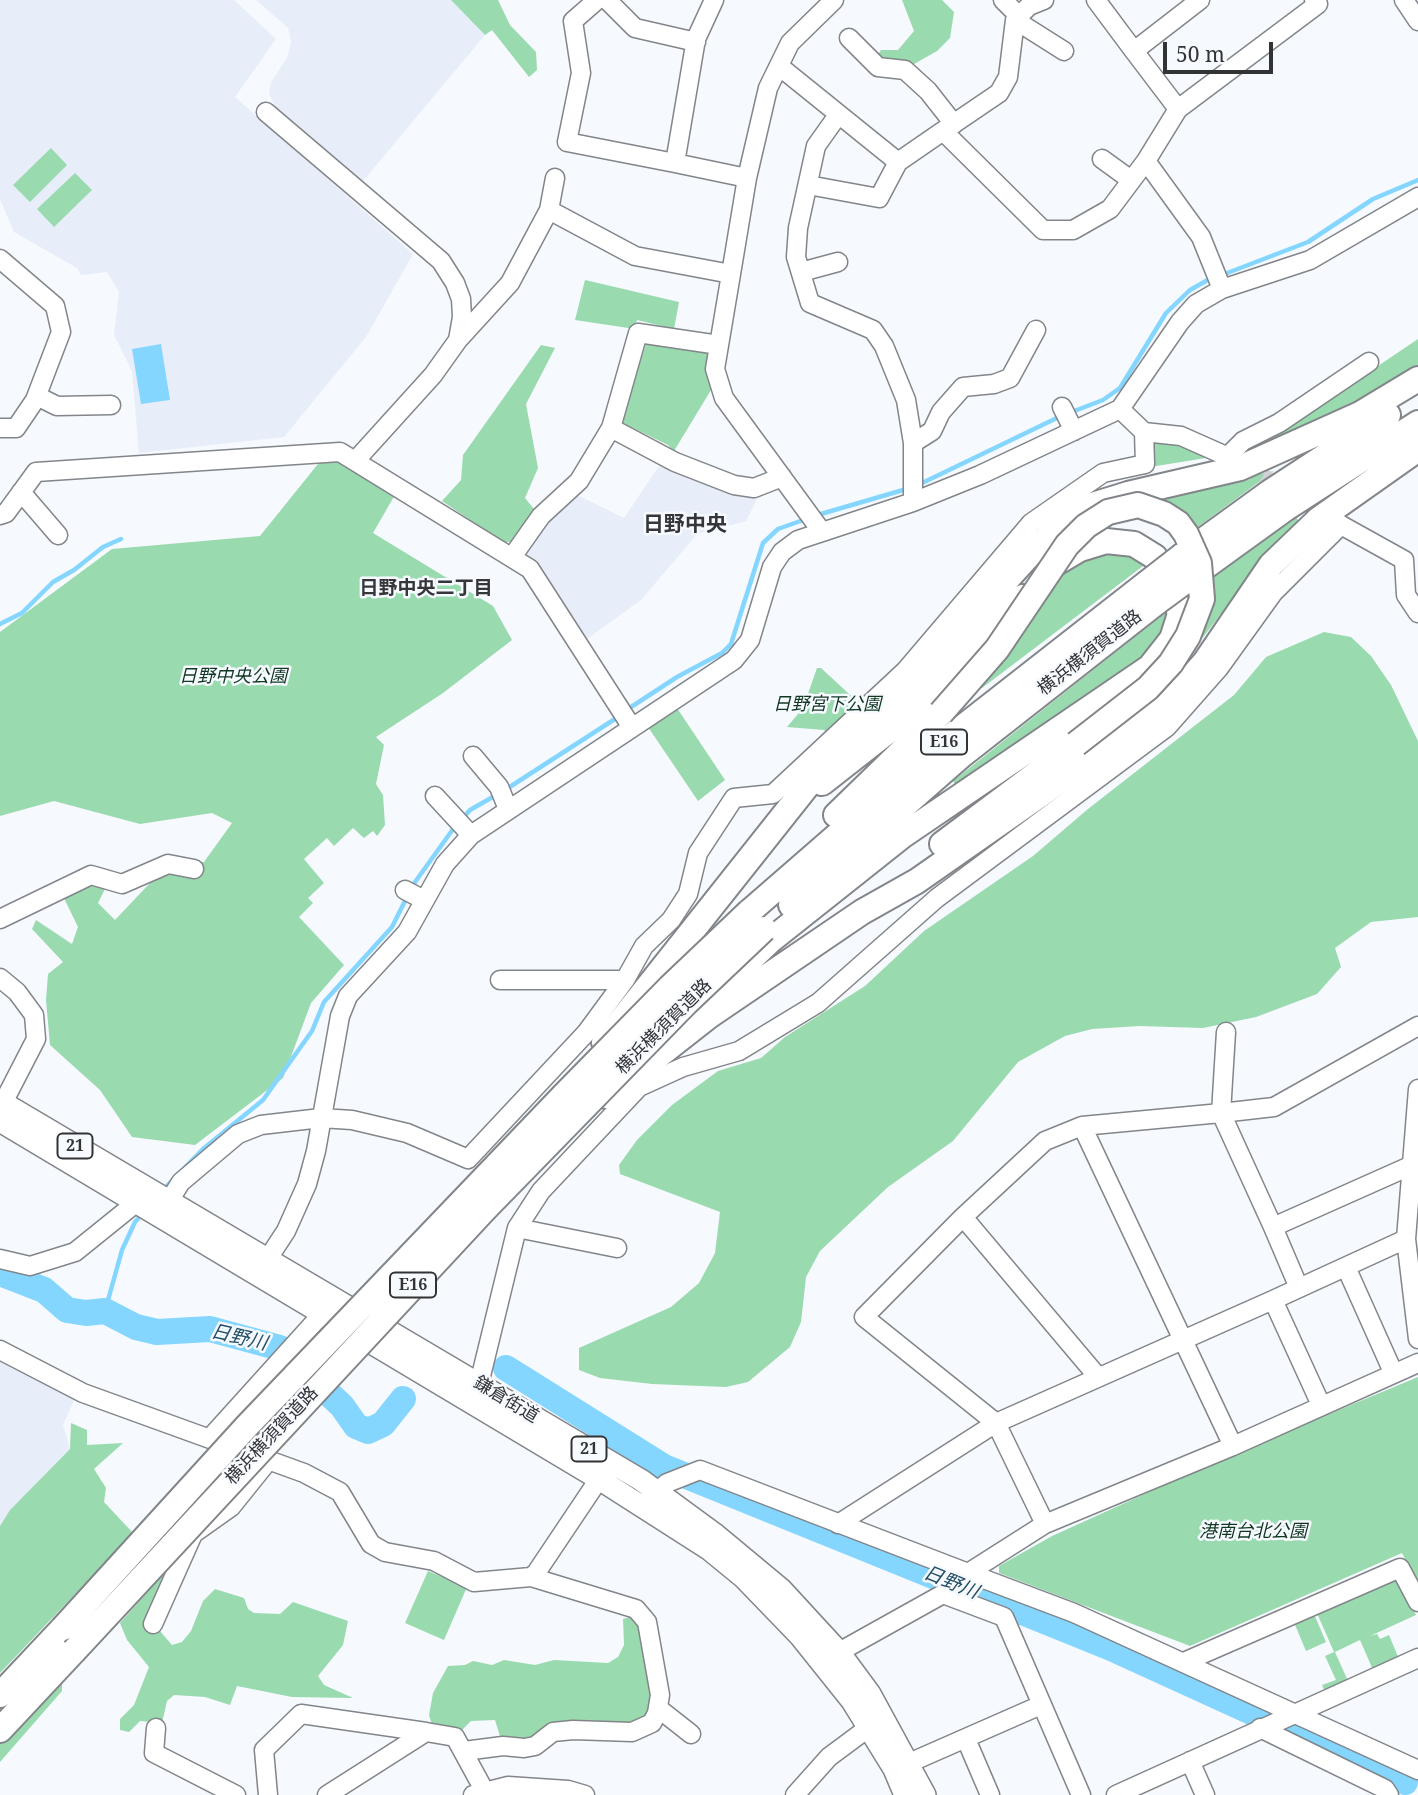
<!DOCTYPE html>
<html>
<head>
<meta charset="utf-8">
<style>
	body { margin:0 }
	#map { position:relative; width:1418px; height:1795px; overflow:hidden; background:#f6f9fe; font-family:"Noto Serif",serif }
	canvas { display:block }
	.scale { position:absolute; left:1163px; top:42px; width:110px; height:32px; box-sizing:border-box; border:4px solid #323335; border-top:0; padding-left:9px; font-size:21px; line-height:24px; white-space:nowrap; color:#323335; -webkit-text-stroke:5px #f6f9fe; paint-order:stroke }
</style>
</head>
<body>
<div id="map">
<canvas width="1418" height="1795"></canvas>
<div class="scale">50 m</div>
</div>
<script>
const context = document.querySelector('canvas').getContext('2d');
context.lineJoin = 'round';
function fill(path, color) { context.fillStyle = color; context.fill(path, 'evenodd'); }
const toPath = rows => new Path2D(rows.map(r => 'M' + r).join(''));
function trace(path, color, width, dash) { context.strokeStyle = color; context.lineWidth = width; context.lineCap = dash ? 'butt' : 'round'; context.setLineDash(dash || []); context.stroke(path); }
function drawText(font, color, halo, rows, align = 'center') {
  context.font = font + ' "Noto Serif","Noto Sans JP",serif'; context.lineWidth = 5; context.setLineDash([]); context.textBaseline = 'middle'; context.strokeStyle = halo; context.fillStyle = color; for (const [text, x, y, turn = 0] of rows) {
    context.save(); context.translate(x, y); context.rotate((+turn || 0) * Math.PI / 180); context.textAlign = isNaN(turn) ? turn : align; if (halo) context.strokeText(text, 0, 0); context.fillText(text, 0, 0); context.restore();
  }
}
fill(toPath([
	[0,0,234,0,276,39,235,97,413,254,366,337,284,437,139,453,132,371,114,335,119,292,107,272,81,275,77,268,14,232,0,199],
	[256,0,451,0,485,35,363,181,279,112,269,94,271,82,287,58,291,42,288,28],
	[663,460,759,495,746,521,697,534,641,600,587,639,538,568,518,554,573,493,624,518],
	[0,1357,59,1387,74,1400,63,1425,70,1449,10,1510,0,1526]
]), '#e7eef9');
fill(toPath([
	[451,0,498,0,510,25,536,52,537,70,529,77,492,30,485,35],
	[902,0,942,0,954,12,950,38,937,51,907,68,875,59,881,50,898,50,914,31],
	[51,148,67,165,30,202,13,185],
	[75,173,92,190,54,227,37,209],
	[585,280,679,302,674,329,637,320,635,329,575,320],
	[1418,339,1418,371,1363,405,1251,450,1251,446,1286,428],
	[661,342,709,351,711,390,674,451,668,445,621,422,646,344],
	[541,345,555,348,526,404,538,468,525,498,538,514,513,542,503,542,442,501,461,480,463,455],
	[1149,439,1188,444,1207,452,1206,458,1150,467],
	[338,458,396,493,373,533,493,606,512,640,443,693,376,737,384,745,376,784,383,795,385,825,377,836,373,831,364,838,353,828,334,846,327,838,304,859,324,883,308,898,313,903,299,917,344,965,311,1003,283,1078,195,1145,132,1137,100,1090,50,1045,46,1000,48,974,63,962,32,929,36,920,72,944,78,927,62,894,91,879,108,883,98,903,115,920,168,864,204,862,232,823,212,813,140,824,54,801,0,816,0,632,112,549,260,536,322,459],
	[1274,471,1195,529,1131,499,1220,482],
	[1296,517,1299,522,1266,555,1165,687,1204,619,1213,573],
	[1115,549,1147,563,982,688,968,667,1066,567],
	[1170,609,1170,620,1145,659,956,786,953,781],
	[1324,632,1351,637,1371,656,1391,685,1418,741,1418,917,1371,922,1335,948,1341,967,1317,994,1256,1017,1203,1028,1140,1026,1092,1029,1065,1036,1018,1062,953,1141,888,1187,820,1251,806,1277,801,1322,790,1347,748,1382,726,1387,652,1384,600,1378,579,1370,579,1348,671,1307,699,1283,715,1253,720,1212,620,1174,619,1165,637,1140,672,1105,718,1071,761,1058,785,1037,865,986,924,931,1033,856,1088,809,1234,695,1266,657],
	[817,668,821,668,860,704,828,734,824,730,787,727,803,708],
	[677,708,725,780,698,801,648,727],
	[1418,1377,1418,1585,1402,1553,1190,1646,999,1573,999,1566,1052,1536,1233,1454],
	[71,1423,87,1430,87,1445,123,1443,94,1469,106,1488,104,1502,133,1533,0,1673,0,1526,10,1510,70,1449],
	[182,1553,153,1623,172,1645,182,1642,191,1631,203,1601,215,1589,244,1598,248,1609,254,1613,280,1614,293,1602,348,1621,343,1645,318,1676,324,1685,353,1698,292,1697,237,1686,230,1705,205,1697,174,1695,167,1701,162,1723,140,1721,129,1732,120,1730,120,1719,134,1705,149,1667,127,1640,120,1623],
	[428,1571,467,1587,444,1640,405,1623],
	[1393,1576,1400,1580,1416,1615,1370,1636,1377,1634,1380,1639,1389,1635,1399,1659,1373,1670,1360,1640,1335,1652,1348,1681,1325,1692,1322,1685,1336,1680,1325,1656,1334,1652,1316,1611],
	[1314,1614,1326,1642,1306,1651,1293,1620],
	[630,1617,643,1624,654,1659,652,1723,503,1746,495,1720,471,1721,455,1737,432,1725,429,1715,433,1693,448,1666,465,1665,473,1661,492,1665,504,1660,535,1665,554,1660,608,1663,618,1657,624,1645,623,1619],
	[62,1674,62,1691,0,1762,0,1738]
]), '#9adaaf');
fill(toPath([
	[161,344,170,400,141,404,132,349]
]), '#85d6ff');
trace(toPath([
	[1222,275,1308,242,1373,199,1418,180],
	[1069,413,1103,400,1120,388,1166,313,1190,290,1213,277],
	[918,485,1061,416],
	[814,516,910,488],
	[0,624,22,613,53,582,74,570,103,547,121,539],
	[625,711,677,677,722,653,731,644,763,543,778,529,806,519],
	[505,790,618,717],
	[462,819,470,810,498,794],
	[410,889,456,825],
	[162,1191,203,1149,263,1100,312,1031,324,1002,392,927,407,897],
	[105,1311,122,1250,135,1222,143,1213]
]), '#85d6ff', 4.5);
trace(toPath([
	[0,1273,44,1290,67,1310,86,1313,105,1311,136,1327,157,1332,210,1329,280,1348,342,1406,356,1426,368,1431,383,1424,403,1399],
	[506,1368,664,1467,1111,1648,1405,1782]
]), '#85d6ff', 26);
trace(toPath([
	[1239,463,1287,492]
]), '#cfd1d6', 18, [18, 9]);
const minor = toPath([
	[597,0,573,21,581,73,567,142,675,163],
	[607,0,635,28,696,42],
	[714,0,696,39,675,163,747,178,768,88,790,43,834,0],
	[1003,0,1019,16],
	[1044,0,1029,6,1015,20,1008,77,999,93,943,131,1043,230,1073,230,1110,209,1146,161,1178,109],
	[1096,0,1134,51],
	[1200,0,1134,51,1178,109,1318,4,1314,0],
	[1404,0,1418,21],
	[1015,20,1064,51],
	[849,38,878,67,905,70,928,91,954,124],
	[779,66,898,162,943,131],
	[266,112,441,261,455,283,461,299,462,317,458,340,433,375,356,460],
	[838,115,816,146,798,228,796,257,810,303,873,330,884,346,906,400,913,443,913,502],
	[1102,159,1131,180],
	[1146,161,1201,237,1222,289],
	[808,185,879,198,898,162],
	[549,210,555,178],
	[0,259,55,306,61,332,35,400,16,428,0,428],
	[801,272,838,262],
	[731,274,747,178],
	[458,340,510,283,549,210,635,256,731,274,715,369,724,398,822,532],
	[37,396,57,406,111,405],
	[1062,407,1074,431],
	[1120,409,1144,432,1181,436,1233,459],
	[611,428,675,462,734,485,754,488,782,477],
	[913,443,932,431,941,412,963,387,994,384,1010,378,1036,330],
	[1227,457,1243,441,1279,423,1369,362],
	[21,492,58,535],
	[0,515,6,513,36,472,340,452,530,569,631,726],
	[1341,525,1404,560,1406,595,1418,613],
	[512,557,541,516,579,481,611,428,638,333,719,345],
	[473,756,499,787,508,809],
	[435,796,471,835],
	[405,890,424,900],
	[0,919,91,875,122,884,168,864,194,869],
	[0,978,17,992,34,1015,36,1039,3,1103],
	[500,980,625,980],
	[1226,1032,1221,1113,1082,1126,1233,1446],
	[1418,1089,1406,1239,1418,1339],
	[162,1212,181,1182,238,1134,261,1125,321,1118,352,1120,407,1133,468,1159,586,1033,625,980,644,946,671,920,688,894,698,853,734,798,773,794,905,671,1031,523,1103,473,1145,464,1144,432],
	[963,1217,1098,1377],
	[1273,1227,1221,1113,1274,1107,1418,1026],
	[517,1228,541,1191,639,1087,683,1067,739,1051,818,1003,937,898,1167,727,1219,668,1273,593,1341,525,1335,521],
	[0,1259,30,1266,75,1252,137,1202],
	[267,1260,286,1231,307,1184,316,1151,340,1016,348,996,407,932,445,864,471,835,734,660,750,640,772,567,782,552,798,540,913,502,980,475,1120,409,1180,322,1196,304,1222,289,1310,260,1418,197],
	[1346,1267,1393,1372],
	[1299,1288,1273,1227,1410,1166],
	[0,1350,83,1393,304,1473,340,1492,371,1544,385,1552,434,1561,474,1582,531,1577,536,1573,599,1479],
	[479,1384,517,1228,617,1248],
	[1321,1405,1273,1300,1406,1239],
	[210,1438,322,1314],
	[647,1501,667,1483,700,1470,968,1573,1045,1524,1233,1446,1418,1363],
	[838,1524,996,1423,1273,1300],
	[1045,1524,996,1423,864,1317,963,1217,1045,1141,1082,1126],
	[943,1594,1004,1617,1081,1795],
	[153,1624,193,1534,231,1507,268,1461],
	[839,1652,943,1594,968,1573,1074,1613,1418,1770],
	[1184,1662,1400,1568,1418,1602],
	[658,1708,691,1734],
	[156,1728,154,1753,236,1795],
	[1260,1728,1385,1789,1389,1795],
	[426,1732,455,1737,484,1790],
	[966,1739,990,1795],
	[464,1751,503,1746,524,1748,535,1746,553,1732,573,1730,632,1732,652,1723,657,1713,660,1695,647,1622,636,1609,531,1577],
	[1190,1761,1205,1795],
	[909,1763,1041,1705],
	[268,1795,264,1750,301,1714,426,1732,327,1795],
	[473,1795,508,1786,568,1790,585,1795],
	[795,1795,829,1757,868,1728],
	[1116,1795,1418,1658]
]);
const major = toPath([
	[0,1101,641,1480,716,1535,781,1589,839,1652,870,1694,925,1795],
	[0,1121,599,1479,710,1550,743,1577,800,1636,852,1701,894,1769,905,1795]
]);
const highway = toPath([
	[1183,555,1270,492,1388,415],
	[1191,577,1285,509,1418,423],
	[822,783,929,699,1023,597],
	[836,815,941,713],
	[942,844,1076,744],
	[791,905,962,755,1157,602],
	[749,912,949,738,1147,583],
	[696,1011,771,940,902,836,1150,667,1172,639,1180,614,1171,585,1155,557,1134,544,1106,541,1080,549,1053,565],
	[604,1042,834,752,907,689,1042,541,1083,508,1128,494,1240,468,1360,414,1418,379],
	[607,1096,709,1016,862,912,917,881,1163,709,1205,662,1271,565,1319,519,1418,449],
	[0,1695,63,1628],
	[0,1730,74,1651]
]);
trace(minor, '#828589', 21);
trace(major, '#828589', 24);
trace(highway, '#828589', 28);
trace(minor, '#fff', 18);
trace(major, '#fff', 21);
trace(highway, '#fff', 24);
const highwayBridge = toPath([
	[1147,583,1183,555],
	[1157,602,1191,577],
	[941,713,997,649,1067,545,1086,526,1108,512,1138,505,1164,514,1178,523,1186,534,1199,563,1202,599,1188,636,1171,663,1148,688,1076,744],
	[63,1628,247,1426,564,1095,670,987,749,912],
	[74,1651,485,1209,686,1003,764,929]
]);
trace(highwayBridge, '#828589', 28, []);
trace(highwayBridge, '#fff', 24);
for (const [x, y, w] of [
	[944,742,46],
	[75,1146,35],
	[413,1285,46],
	[589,1449,35]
]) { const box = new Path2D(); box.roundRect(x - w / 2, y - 12.5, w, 25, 5); context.fillStyle = '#f6f9fe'; context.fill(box); trace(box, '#323335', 2); }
drawText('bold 16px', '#323335', null, [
	["E16",944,742],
	["21",75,1146],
	["E16",413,1285],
	["21",589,1449]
]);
drawText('18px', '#323335', '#f6f9fe', [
	["横浜横須賀道路",1090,653,-38],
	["横浜横須賀道路",664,1027,-45],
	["鎌倉街道",506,1400,31],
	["横浜横須賀道路",272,1436,-47]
]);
drawText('italic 18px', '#103721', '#f6f9fe', [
	["日野中央公園",233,677],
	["日野宮下公園",827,705],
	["港南台北公園",1253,1532]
]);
drawText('bold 19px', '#34363a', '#f6f9fe', [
	["日野中央二丁目",426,589]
]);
drawText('italic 19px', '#224f65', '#f6f9fe', [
	["日野川",239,1338,13],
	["日野川",951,1583,22]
]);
drawText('bold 21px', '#34363a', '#f6f9fe', [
	["日野中央",685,525]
]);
</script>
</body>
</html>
